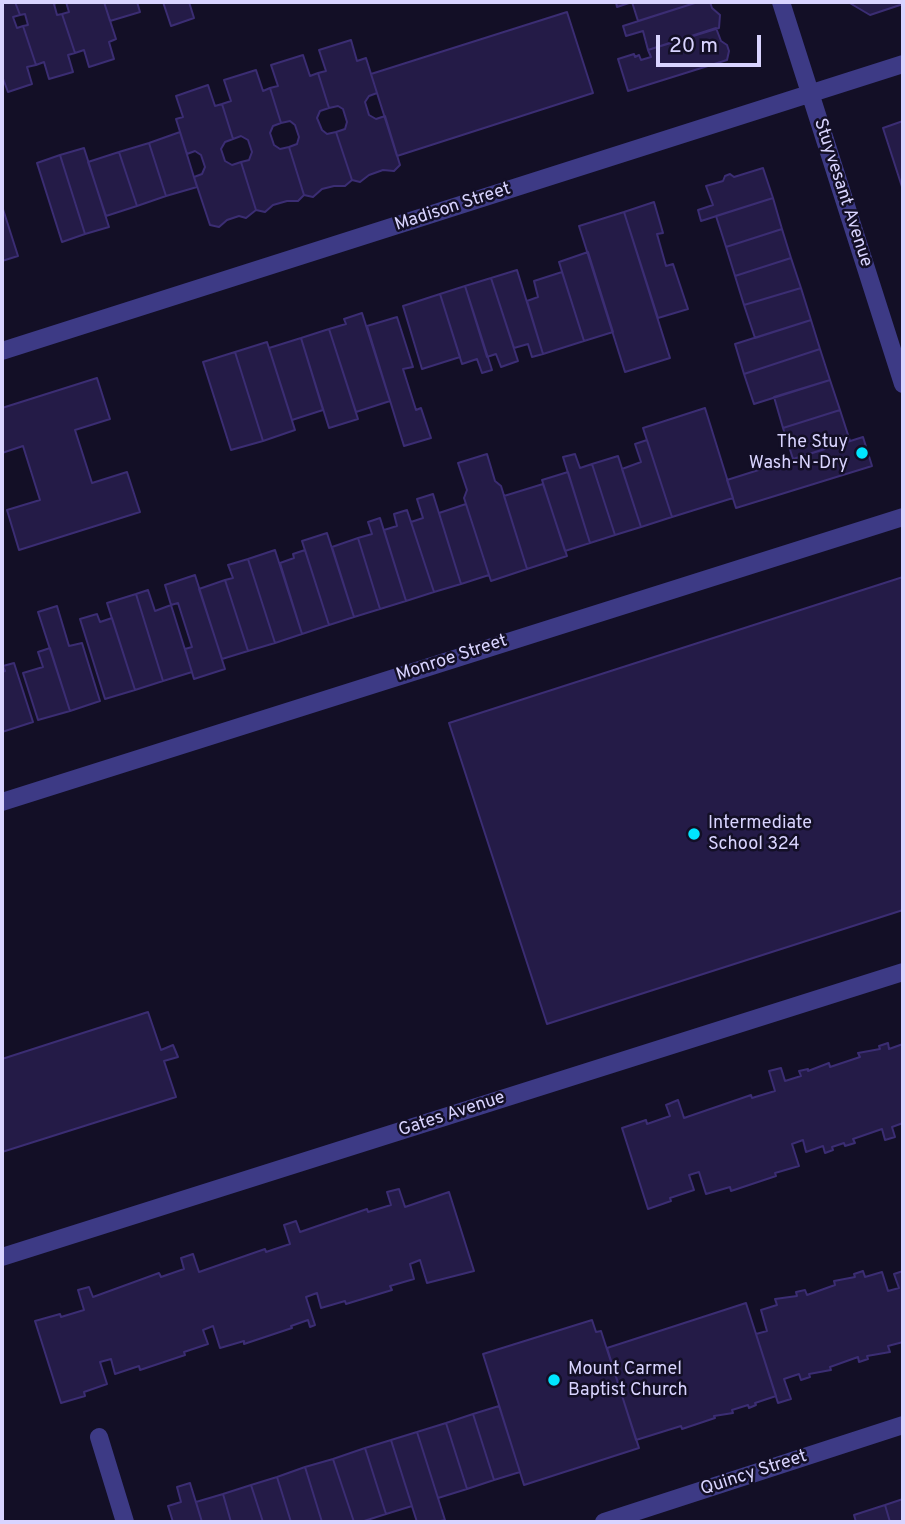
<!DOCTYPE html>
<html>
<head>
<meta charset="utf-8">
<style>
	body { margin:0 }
	#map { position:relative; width:905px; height:1524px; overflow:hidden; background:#130f26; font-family:Overpass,sans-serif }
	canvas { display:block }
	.frame { position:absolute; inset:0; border:4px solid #d9d4ff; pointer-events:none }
	.scale { position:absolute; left:656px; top:35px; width:105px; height:32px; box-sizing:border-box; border:4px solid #d9d4ff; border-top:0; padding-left:9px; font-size:21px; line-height:24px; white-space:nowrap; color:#d9d4ff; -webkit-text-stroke:5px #130f26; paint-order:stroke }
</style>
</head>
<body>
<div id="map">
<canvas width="905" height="1524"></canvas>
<div class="frame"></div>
<div class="scale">20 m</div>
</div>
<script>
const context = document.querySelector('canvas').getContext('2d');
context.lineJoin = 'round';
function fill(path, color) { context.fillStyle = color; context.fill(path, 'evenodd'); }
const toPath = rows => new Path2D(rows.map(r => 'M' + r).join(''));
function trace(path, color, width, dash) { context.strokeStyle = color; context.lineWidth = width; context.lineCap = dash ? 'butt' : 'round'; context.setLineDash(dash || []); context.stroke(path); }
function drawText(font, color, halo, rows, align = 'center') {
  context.font = font + ' Overpass,sans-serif'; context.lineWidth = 5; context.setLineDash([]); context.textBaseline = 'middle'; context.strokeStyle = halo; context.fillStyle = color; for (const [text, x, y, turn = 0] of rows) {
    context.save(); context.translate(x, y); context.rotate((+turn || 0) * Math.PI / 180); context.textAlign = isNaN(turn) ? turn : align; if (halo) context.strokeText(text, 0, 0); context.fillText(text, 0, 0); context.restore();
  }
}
const building = toPath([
	[2,2,15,2,20,15,13,17,17,28,23,26,36,65,27,67,32,84,8,92,2,76,2,2],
	[15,2,58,2,54,4,57,15,62,14,75,53,68,55,73,72,49,79,44,62,36,65,23,26,28,25,25,14,20,15,15,2],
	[66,2,104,2,116,39,109,42,114,59,89,67,84,50,75,53,62,14,69,12,66,2],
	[104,2,137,2,140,12,110,21,104,2],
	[163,2,189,2,194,18,171,26,163,2],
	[616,2,698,2,638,21,632,2,617,7,616,2],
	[698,2,710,2,712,8,720,15,719,28,648,50,643,31,626,36,623,26,698,2],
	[848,2,903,2,903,4,870,15,848,2],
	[567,12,593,93,397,156,371,74,567,12],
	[716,28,721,41,727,45,729,51,727,60,628,91,618,59,634,54,635,57,639,55,641,60,651,57,648,50,716,28],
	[351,40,357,61,366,58,377,93,369,96,365,102,369,115,376,119,385,116,400,165,394,171,383,170,369,175,360,182,352,180,336,132,345,129,347,122,343,109,338,106,329,108,318,73,326,71,319,50,351,40],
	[303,55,310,76,318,73,329,108,320,111,317,118,322,130,327,134,336,132,352,180,345,186,334,186,322,189,313,197,304,195,289,147,297,144,299,137,295,125,290,121,281,123,270,88,278,86,271,65,303,55],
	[256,70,263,91,270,88,281,123,273,126,270,133,274,145,280,149,289,147,304,195,298,201,287,201,273,205,265,212,256,210,241,162,249,160,252,152,248,140,241,136,233,139,222,104,231,101,224,80,256,70],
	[208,85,215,106,222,104,233,139,225,142,221,149,225,161,232,165,241,162,256,210,246,218,239,216,227,220,219,227,210,225,194,177,202,174,205,167,201,155,195,151,187,154,176,119,183,117,176,96,208,85],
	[903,121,903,190,883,128,903,121],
	[180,132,197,187,166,196,149,143,180,132],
	[149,143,166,196,137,206,119,152,149,143],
	[84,148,109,227,85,234,60,155,84,148],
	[119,152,137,206,106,216,88,162,119,152],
	[60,155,85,234,62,242,37,163,60,155],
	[763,168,773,198,701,221,698,210,713,205,706,186,723,181,725,176,730,174,734,177,763,168],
	[773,198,782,229,726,247,716,216,773,198],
	[654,202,663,233,657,234,666,266,673,264,688,309,658,318,624,212,654,202],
	[2,206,18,256,2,261,2,206],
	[624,212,670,358,625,372,579,226,624,212],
	[782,229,791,258,735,276,726,247,782,229],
	[588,252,613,332,584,341,559,262,588,252],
	[791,258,801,288,744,305,735,276,791,258],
	[517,270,543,354,532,357,528,344,514,348,491,278,517,270],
	[562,272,584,341,543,354,527,301,538,297,534,281,562,272],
	[491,278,518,361,501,367,496,354,487,357,465,286,491,278],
	[465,286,492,370,482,373,477,359,462,364,440,294,465,286],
	[801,288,811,320,755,338,744,305,801,288],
	[440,294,460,357,422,369,403,306,440,294],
	[362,313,390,401,356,412,329,329,346,324,344,319,362,313],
	[397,317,413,367,403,369,416,410,421,408,431,438,404,446,367,326,397,317],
	[811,320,820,349,744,374,735,344,811,320],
	[329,329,358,419,329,428,301,338,329,329],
	[301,338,323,410,292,420,269,348,301,338],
	[267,342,295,430,263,441,235,352,267,342],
	[820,349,830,380,754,404,744,374,820,349],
	[235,352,263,441,231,450,203,362,235,352],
	[97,378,110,419,75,430,92,483,127,472,140,512,19,550,7,510,40,500,23,446,2,453,2,408,97,378],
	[830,380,840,410,783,428,774,397,830,380],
	[705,408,733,498,672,517,643,428,705,408],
	[840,410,850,441,793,459,783,428,840,410],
	[863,437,872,466,736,508,727,480,863,437],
	[647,440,672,517,641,527,622,469,641,462,635,444,647,440],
	[487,454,495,481,501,486,527,569,491,581,464,498,467,490,458,463,487,454],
	[575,454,580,468,592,464,615,535,590,543,563,457,575,454],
	[618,456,641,527,615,535,592,464,618,456],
	[568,472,590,543,565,551,542,480,568,472],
	[543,484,567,556,527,569,504,496,543,484],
	[433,494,461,584,434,592,411,522,423,518,417,499,433,494],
	[466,504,489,575,461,584,439,513,466,504],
	[407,510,434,592,406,601,384,530,397,526,394,514,407,510],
	[380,518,406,601,380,609,358,538,372,534,368,522,380,518],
	[327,533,354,617,329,625,302,541,327,533],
	[358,538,380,609,354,617,332,547,358,538],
	[275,550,302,634,275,643,248,559,275,550],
	[305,550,329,625,302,634,280,563,294,558,293,554,305,550],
	[248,559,275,643,248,651,225,580,233,578,228,565,248,559],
	[195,575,225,669,194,679,185,649,192,647,178,603,171,605,165,585,195,575],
	[903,577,903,910,547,1024,449,723,903,577],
	[225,580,248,651,222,659,199,589,225,580],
	[148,590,155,611,171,605,192,672,163,681,136,594,148,590],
	[136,594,163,681,135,690,107,603,136,594],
	[57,606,69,646,82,643,100,701,70,711,38,612,57,606],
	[97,614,100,622,112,618,135,690,105,699,80,619,97,614],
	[50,648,70,711,38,720,23,673,43,667,38,652,50,648],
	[14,663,33,722,2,732,2,672,5,671,3,666,14,663],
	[148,1012,161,1050,173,1045,178,1057,164,1061,176,1097,2,1152,2,1059,148,1012],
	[888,1043,889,1049,903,1044,903,1123,892,1127,895,1137,885,1140,882,1129,853,1139,855,1143,845,1146,844,1143,832,1147,833,1150,825,1153,823,1146,806,1152,803,1140,792,1144,799,1166,775,1173,776,1176,731,1191,730,1187,706,1194,699,1172,689,1175,694,1190,670,1198,671,1201,648,1209,622,1128,646,1120,647,1124,670,1116,666,1105,678,1100,684,1118,751,1095,752,1098,775,1091,769,1071,781,1068,785,1081,801,1076,799,1071,808,1069,808,1071,829,1063,830,1067,860,1057,858,1053,880,1049,879,1046,888,1043],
	[399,1189,405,1207,449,1192,474,1271,427,1283,420,1260,410,1264,414,1279,390,1286,392,1290,346,1304,345,1301,321,1308,317,1293,306,1297,315,1325,310,1327,308,1320,291,1326,292,1328,244,1344,244,1341,220,1348,213,1326,203,1330,208,1344,184,1352,185,1355,140,1370,139,1366,115,1374,111,1359,100,1362,107,1384,84,1392,85,1396,61,1403,35,1321,60,1314,61,1317,84,1310,78,1290,89,1287,93,1297,159,1273,161,1277,184,1269,181,1258,193,1254,199,1272,265,1249,266,1252,290,1244,284,1225,296,1221,300,1232,367,1209,368,1212,391,1205,387,1192,399,1189],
	[863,1271,865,1277,882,1272,888,1291,899,1288,894,1274,903,1271,903,1342,888,1346,890,1352,867,1356,868,1359,859,1362,858,1357,830,1367,831,1370,809,1374,810,1377,801,1380,799,1374,784,1379,791,1399,778,1403,756,1334,767,1331,761,1310,777,1305,775,1299,797,1296,796,1292,805,1290,807,1295,835,1285,834,1281,855,1277,854,1274,863,1271],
	[746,1303,776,1396,755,1403,756,1405,749,1408,748,1405,732,1410,733,1413,714,1416,715,1418,682,1429,681,1426,636,1440,607,1348,746,1303],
	[592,1320,596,1332,601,1331,639,1448,524,1485,483,1354,592,1320],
	[499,1406,520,1472,494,1480,473,1414,499,1406],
	[473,1414,494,1480,467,1489,446,1423,473,1414],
	[446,1423,467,1489,438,1498,417,1432,446,1423],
	[417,1432,445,1520,436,1522,417,1522,391,1440,417,1432],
	[391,1440,412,1506,386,1514,365,1448,391,1440],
	[365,1448,386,1514,361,1522,354,1522,333,1459,365,1448],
	[333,1459,354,1522,322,1522,305,1467,333,1459],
	[305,1467,322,1522,291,1522,277,1477,305,1467],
	[277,1477,291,1522,263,1522,251,1485,277,1477],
	[190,1483,202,1522,173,1522,168,1506,181,1502,177,1487,190,1483],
	[251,1485,263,1522,231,1522,223,1494,251,1485],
	[223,1494,231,1522,202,1522,196,1502,223,1494],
	[903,1499,903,1522,890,1522,885,1505,903,1499],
	[885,1505,890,1522,856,1522,854,1515,885,1505]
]);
fill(building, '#241b47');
trace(building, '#3b2d73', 2);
trace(toPath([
	[781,2,903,384],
	[2,351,903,64],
	[2,802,903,517],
	[2,1257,903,972],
	[99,1437,125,1522],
	[604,1522,903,1425]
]), '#3d3a85', 18);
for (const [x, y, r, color] of [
	[862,453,7,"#00e5ff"],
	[694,834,7,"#00e5ff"],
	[554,1380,7,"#00e5ff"]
]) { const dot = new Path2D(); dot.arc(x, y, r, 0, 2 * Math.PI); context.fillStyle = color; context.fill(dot); trace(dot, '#130f26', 2.5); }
drawText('18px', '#d9d4ff', '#130f26', [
	["Stuyvesant Avenue",842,193,72],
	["Madison Street",453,208,-18],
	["Monroe Street",452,659,-18],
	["Gates Avenue",452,1115,-18],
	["Quincy Street",754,1474,-18]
]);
drawText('18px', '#d9d4ff', '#130f26', [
	["The Stuy",848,443,"right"],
	["Wash-N-Dry",848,464,"right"],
	["Intermediate",708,824],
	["School 324",708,845],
	["Mount Carmel",568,1370],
	["Baptist Church",568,1391]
], 'left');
</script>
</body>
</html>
